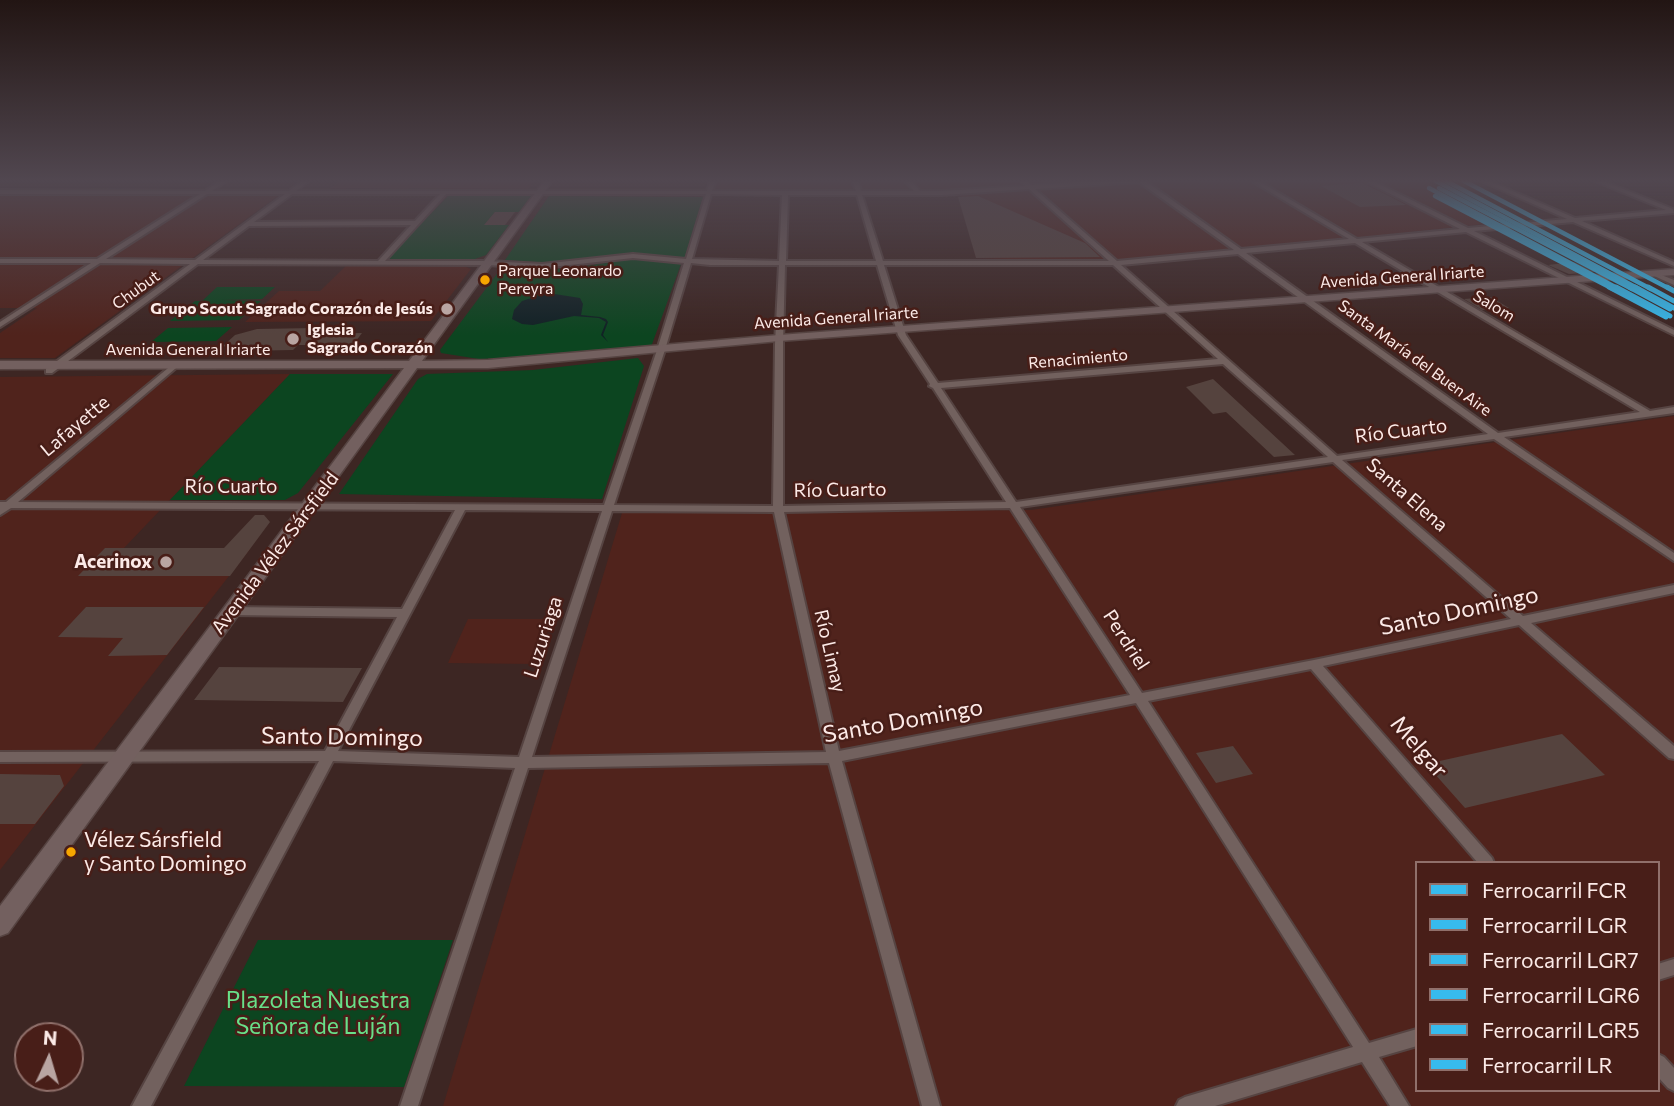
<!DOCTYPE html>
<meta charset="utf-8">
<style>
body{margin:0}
#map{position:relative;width:1674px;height:1106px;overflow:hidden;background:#3d2623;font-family:Commissioner,sans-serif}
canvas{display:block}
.legend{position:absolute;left:1415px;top:861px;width:245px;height:231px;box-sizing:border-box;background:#481e18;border:2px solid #90706b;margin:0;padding:9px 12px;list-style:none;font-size:21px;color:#fceae7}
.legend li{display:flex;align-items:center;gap:14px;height:35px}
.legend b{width:35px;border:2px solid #90706b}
.north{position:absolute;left:14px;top:1022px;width:70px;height:70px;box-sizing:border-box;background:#481e18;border:2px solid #90706b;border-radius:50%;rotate:4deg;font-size:19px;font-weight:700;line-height:28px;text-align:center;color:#fceae7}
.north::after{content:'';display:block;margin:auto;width:24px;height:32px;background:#b9a5a2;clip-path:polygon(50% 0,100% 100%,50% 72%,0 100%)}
</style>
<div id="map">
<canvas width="1674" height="1106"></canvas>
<ul class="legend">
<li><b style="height:9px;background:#37bbed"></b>Ferrocarril FCR</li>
<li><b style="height:9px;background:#37bbed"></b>Ferrocarril LGR</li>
<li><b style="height:9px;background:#37bbed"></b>Ferrocarril LGR7</li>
<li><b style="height:9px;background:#37bbed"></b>Ferrocarril LGR6</li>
<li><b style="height:9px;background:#37bbed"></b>Ferrocarril LGR5</li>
<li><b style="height:9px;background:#37bbed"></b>Ferrocarril LR</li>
</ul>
<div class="north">N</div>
</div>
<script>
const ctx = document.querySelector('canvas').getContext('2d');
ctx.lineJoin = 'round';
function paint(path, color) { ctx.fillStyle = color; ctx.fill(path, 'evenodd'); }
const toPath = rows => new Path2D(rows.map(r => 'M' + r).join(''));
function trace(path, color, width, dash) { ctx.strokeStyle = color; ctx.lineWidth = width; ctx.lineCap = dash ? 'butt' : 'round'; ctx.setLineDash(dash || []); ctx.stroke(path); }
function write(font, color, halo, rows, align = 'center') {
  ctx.font = font + ' Commissioner,sans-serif'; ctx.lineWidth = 5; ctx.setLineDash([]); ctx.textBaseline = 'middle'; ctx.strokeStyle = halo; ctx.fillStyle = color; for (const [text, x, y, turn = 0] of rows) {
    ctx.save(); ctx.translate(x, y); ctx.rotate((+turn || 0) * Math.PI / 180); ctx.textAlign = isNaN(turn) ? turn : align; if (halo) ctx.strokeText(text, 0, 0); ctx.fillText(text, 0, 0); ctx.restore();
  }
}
const built = toPath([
 [340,180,535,180,528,189,330,188],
 [713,180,1426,180,1503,222,1124,263,976,258,959,193,709,193],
 [0,195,278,196,55,358,0,358,0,333,37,308,0,308],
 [346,266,464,266,471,269,431,321,245,322,279,291,320,291],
 [290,374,124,548,250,549,0,870,0,377],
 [1674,416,1674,1106,443,1106,622,513,1031,510],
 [1417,863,1658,863,1658,1090,1417,1090],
 [468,619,552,619,536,664,448,663]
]);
const green = toPath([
 [449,195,532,195,519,212,495,212,485,224,509,225,486,255,472,260,387,259],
 [549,196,703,197,684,259,634,254,567,264,505,260],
 [632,259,681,264,651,347,537,357,479,359,441,353,440,350,502,267,566,269],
 [217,287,275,287,262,299,222,300,261,301,239,320,170,321,195,301,202,301],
 [232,327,216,341,151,342,168,328],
 [638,358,644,366,602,499,339,494,418,379,427,374,533,370],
 [290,374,393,374,298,493,285,500,170,500],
 [258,940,453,940,404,1087,184,1086]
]);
const water = toPath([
 [548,293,580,298,583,304,581,315,600,317,606,319,608,322,603,335,608,342,601,335,606,322,599,318,574,316,533,325,522,324,512,319,514,310,522,301]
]);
const building = toPath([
 [1362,183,1391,197,1406,205,1360,207,1321,186],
 [978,196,1085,243,1100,257,976,258,958,197],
 [495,212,515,212,505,225,484,225],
 [1574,262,1596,272,1569,274,1548,265],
 [1491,297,1509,308,1482,310,1464,299],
 [314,328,309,334,362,333,353,345,298,345,293,350,239,351,223,346,235,335,257,329],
 [1213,379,1295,455,1274,457,1226,412,1213,414,1186,387],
 [255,515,264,515,270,522,230,576,78,576,105,548,224,548],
 [86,607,204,607,167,655,108,656,123,638,58,637],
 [219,667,362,668,343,702,194,700],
 [1562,734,1605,775,1465,808,1426,764],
 [1233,746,1253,774,1216,783,1196,753],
 [0,774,60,775,64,786,35,824,0,824]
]);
const street = toPath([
 [221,180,228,180,212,191,289,191,303,180,310,180,296,191,707,191,710,180,716,180,712,191,856,191,852,180,858,180,861,191,914,191,904,180,910,180,920,191,942,191,1025,186,1019,180,1026,180,1031,185,1110,180,1144,180,1241,249,1349,239,1250,180,1257,180,1357,239,1460,229,1363,180,1371,180,1468,228,1567,219,1479,180,1487,180,1575,218,1666,210,1592,180,1601,180,1673,209,1674,213,1582,221,1674,262,1674,266,1573,222,1474,231,1674,330,1674,335,1466,232,1362,242,1650,411,1674,407,1674,413,1504,437,1674,553,1674,561,1494,439,1342,460,1523,616,1674,585,1674,593,1531,623,1674,746,1674,759,1669,758,1519,625,1323,666,1492,858,1494,863,1478,863,1311,669,1148,701,1369,1043,1417,1029,1417,1046,1379,1057,1409,1106,1390,1106,1362,1062,1215,1106,1176,1106,1179,1100,1185,1097,1353,1047,1136,703,842,761,940,1106,922,1106,829,763,528,768,418,1106,400,1106,515,768,333,761,151,1106,132,1106,319,761,0,762,0,752,325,751,397,617,231,615,227,614,225,611,227,608,231,607,402,609,455,510,11,508,0,515,0,502,6,502,173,364,176,364,176,368,18,502,604,505,656,353,684,263,633,258,542,268,487,265,198,264,52,373,46,373,46,369,190,264,100,263,0,327,0,322,91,263,0,263,0,259,97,259,200,194,0,194,0,190,205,191,221,180],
 [1139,182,1234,250,1117,261,1035,189,1139,182],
 [1029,189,1109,261,883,261,862,195,942,195,1029,189],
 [207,194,285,194,195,260,106,259,207,194],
 [292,194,440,194,415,221,254,222,292,194],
 [446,194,706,194,686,259,633,254,542,264,487,261,385,261,446,194],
 [711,194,782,195,779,261,692,259,711,194],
 [788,195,857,195,876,261,786,261,788,195],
 [411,225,378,261,203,260,249,226,411,225],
 [1355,243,1640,412,1498,433,1246,253,1355,243],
 [1238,254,1488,434,1337,456,1121,265,1238,254],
 [691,263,710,265,779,265,775,344,773,506,614,505,664,353,691,263],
 [785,265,877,265,898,335,930,384,929,386,933,388,1006,502,783,506,783,344,785,265],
 [884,265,1113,265,1218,359,938,383,906,335,884,265],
 [1223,364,1328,457,1016,502,941,388,1223,364],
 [1333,462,1511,619,1314,660,1142,693,1020,507,1333,462],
 [1010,508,1130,695,839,751,784,512,1010,508],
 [465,510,602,511,519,757,338,751,465,510],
 [612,511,774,512,826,752,532,757,612,511],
 [1654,272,1674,280,1674,285,1652,275,1651,274,1654,272],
 [1674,959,1674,975,1658,980,1658,964,1674,959],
 [1658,1054,1664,1057,1674,1068,1674,1091,1668,1088,1658,1077,1658,1054]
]);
const secondary = toPath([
 [545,180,553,180,422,361,488,360,779,335,1674,269,1674,275,779,341,488,368,417,368,8,933,0,936,0,906,404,368,0,369,0,361,409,361,545,180]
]);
const rail1Far1 = toPath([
 [1444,180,1651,289]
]);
const rail1 = toPath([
 [1648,287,1674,301]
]);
const rail2Far1 = toPath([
 [1439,188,1632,289]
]);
const rail2 = toPath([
 [1629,287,1670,309]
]);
const rail3Far1 = toPath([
 [1434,180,1639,289]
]);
const rail3 = toPath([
 [1635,287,1674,308]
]);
const rail4Far1 = toPath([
 [1429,188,1619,289]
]);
const rail4 = toPath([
 [1616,287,1670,316]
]);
const rail5Far1 = toPath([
 [1462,180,1670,289]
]);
const rail5 = toPath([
 [1667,287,1674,291]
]);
const rail6Far1 = toPath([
 [1435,196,1613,289]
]);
const rail6 = toPath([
 [1609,287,1666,317]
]);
const markers = [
 [485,280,6,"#f7a600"],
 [447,309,7,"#b9a5a2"],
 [293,339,7,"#b9a5a2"],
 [166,562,7,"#b9a5a2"],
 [71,852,6,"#f7a600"]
];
const farBusnames = [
 ["Parque Leonardo",498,271],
 ["Pereyra",498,289]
];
const farStreetnames = [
 ["Avenida General Iriarte",1402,277,-4],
 ["Chubut",136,290,-36],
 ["Salom",1494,306,31],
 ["Avenida General Iriarte",836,318,-4],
 ["Avenida General Iriarte",188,350],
 ["Santa María del Buen Aire",1415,358,36],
 ["Renacimiento",1078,359,-5]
];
const farPoinames = [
 ["Grupo Scout Sagrado Corazón de Jesús",433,309],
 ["Iglesia",307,330,"left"],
 ["Sagrado Corazón",307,348,"left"]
];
const streetNames = [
 ["Lafayette",75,426,-40],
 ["Río Cuarto",1401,431,-7],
 ["Río Cuarto",231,487],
 ["Río Cuarto",840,490,-1],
 ["Santa Elena",1407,495,41],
 ["Avenida Vélez Sársfield",275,553,-53],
 ["Luzuriaga",543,637,-72],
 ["Perdriel",1126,640,57],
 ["Río Limay",830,651,77]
];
const poiNames = [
 ["Acerinox",152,562]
];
const nearBusnames = [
 ["Vélez Sársfield",84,840],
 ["y Santo Domingo",84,864]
];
const nearStreetnames = [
 ["Santo Domingo",1459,611,-12],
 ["Santo Domingo",903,721,-10],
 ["Santo Domingo",342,737,1],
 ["Melgar",1419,747,49]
];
const nearParknames = [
 ["Plazoleta Nuestra",318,1000],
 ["Señora de Luján",318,1026]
];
paint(built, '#50231c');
paint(green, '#0c4520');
paint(water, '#112125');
paint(building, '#55433e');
trace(street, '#564442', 4);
trace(secondary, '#564442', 3);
paint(street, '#72615e');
paint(secondary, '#73605f');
trace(rail1Far1, '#37bbed', 4.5);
trace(rail1, '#37bbed', 5);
trace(rail2Far1, '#37bbed', 4.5);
trace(rail2, '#37bbed', 5);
trace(rail3Far1, '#37bbed', 4.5);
trace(rail3, '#37bbed', 5);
trace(rail4Far1, '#37bbed', 4.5);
trace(rail4, '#37bbed', 5);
trace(rail5Far1, '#37bbed', 4.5);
trace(rail5, '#37bbed', 5);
trace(rail6Far1, '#37bbed', 4.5);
trace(rail6, '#37bbed', 5);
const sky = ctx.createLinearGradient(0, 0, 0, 335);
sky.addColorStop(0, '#221513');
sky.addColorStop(0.54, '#514750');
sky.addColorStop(1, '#51475000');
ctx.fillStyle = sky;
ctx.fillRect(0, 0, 1674, 335);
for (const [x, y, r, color] of markers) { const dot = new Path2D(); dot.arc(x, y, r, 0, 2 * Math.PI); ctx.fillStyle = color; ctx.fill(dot); trace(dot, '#481e18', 2.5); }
write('16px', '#fceae7', '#481e18', farBusnames, 'left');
write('16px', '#fceae7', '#481e18', farStreetnames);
write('bold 16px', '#fceae7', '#481e18', farPoinames, 'right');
write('19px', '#fceae7', '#481e18', streetNames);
write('bold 19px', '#fceae7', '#481e18', poiNames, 'right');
write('21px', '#fceae7', '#481e18', nearBusnames, 'left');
write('23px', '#fceae7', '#481e18', nearStreetnames);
write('23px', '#68e089', '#481e18', nearParknames);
</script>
